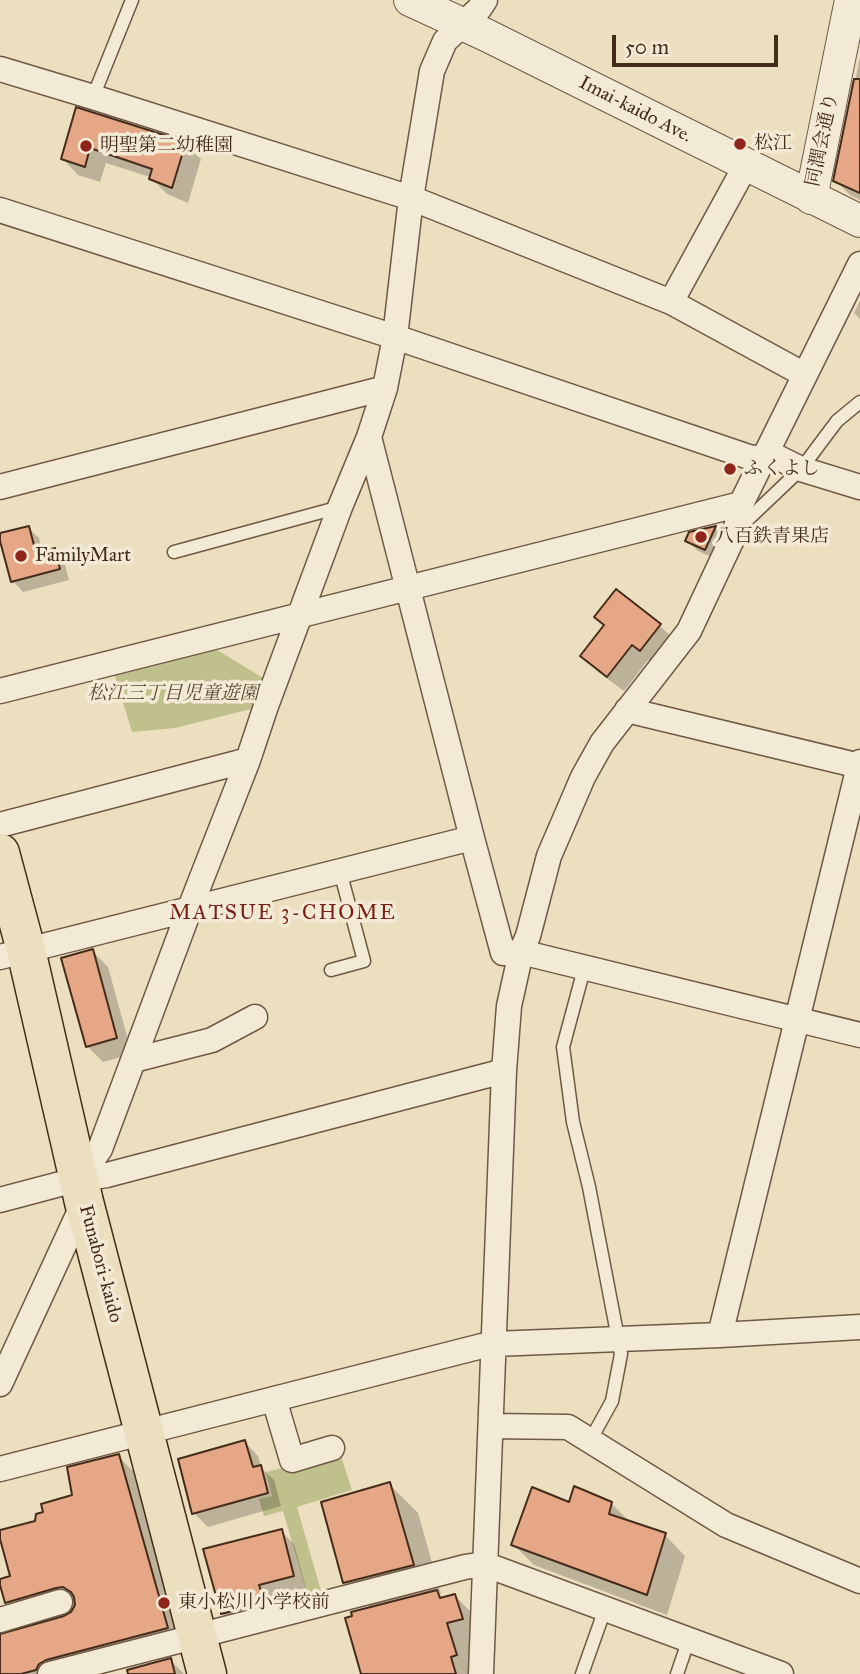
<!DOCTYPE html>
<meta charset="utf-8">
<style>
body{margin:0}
#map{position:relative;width:860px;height:1674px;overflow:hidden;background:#ecdfc0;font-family:"IM FELL Great Primer",serif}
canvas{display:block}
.scale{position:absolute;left:612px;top:35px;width:166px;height:32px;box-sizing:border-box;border:4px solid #452c1a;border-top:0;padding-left:9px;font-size:21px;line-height:24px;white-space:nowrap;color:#452c1a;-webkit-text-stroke:5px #f3ead6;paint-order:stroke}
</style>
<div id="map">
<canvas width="860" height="1674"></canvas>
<div class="scale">50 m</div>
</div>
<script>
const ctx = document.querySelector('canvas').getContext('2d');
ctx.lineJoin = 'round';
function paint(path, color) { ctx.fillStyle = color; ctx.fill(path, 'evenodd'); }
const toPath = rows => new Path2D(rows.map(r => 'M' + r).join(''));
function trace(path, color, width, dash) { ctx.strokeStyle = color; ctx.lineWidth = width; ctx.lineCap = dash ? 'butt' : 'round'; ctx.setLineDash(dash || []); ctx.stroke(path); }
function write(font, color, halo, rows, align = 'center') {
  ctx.font = font + ' "IM FELL Great Primer","Noto Serif JP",serif'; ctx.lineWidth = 7; ctx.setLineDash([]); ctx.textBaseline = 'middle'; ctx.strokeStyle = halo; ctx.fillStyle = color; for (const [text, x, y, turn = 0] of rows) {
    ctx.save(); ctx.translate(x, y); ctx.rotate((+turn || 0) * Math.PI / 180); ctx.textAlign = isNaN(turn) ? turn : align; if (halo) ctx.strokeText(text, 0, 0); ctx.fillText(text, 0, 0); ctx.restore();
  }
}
const green = toPath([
 [214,648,268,681,259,707,175,728,132,732,114,673],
 [340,1453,352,1490,297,1507,323,1598,309,1601,283,1511,264,1516,259,1499,272,1496,266,1472]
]);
const shadow = toPath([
 [860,57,860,200,850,195,835,180],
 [77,110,185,144,201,159,188,203,167,194,150,177,106,163,100,182,78,175,63,159],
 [860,301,860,319,854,313],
 [28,528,39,538,43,553,54,550,64,561,69,580,23,592,13,581],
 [715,528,725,538,716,559,698,551,687,541,690,534],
 [616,591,660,626,676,641,656,666,648,660,624,691,598,672,582,656,606,626],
 [92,951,108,967,132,1054,103,1062,87,1046],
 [245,1442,258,1456,262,1469,274,1480,281,1506,208,1527,194,1513],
 [118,1456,141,1479,190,1651,100,1674,0,1674,0,1636,33,1628,7,1602,12,1577,0,1531,36,1522,74,1497],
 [389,1484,418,1513,441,1594,439,1594,444,1599,455,1596,479,1620,478,1674,360,1674,362,1672,371,1608,345,1582],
 [611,1503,632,1524,665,1535,685,1556,667,1615,534,1565,513,1544,570,1504],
 [281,1531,294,1544,306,1588,271,1597,276,1616,235,1626,223,1614,205,1550],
 [170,1660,184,1674,130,1674]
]);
const building = toPath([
 [854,79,860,79,860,193,833,181,854,79],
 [76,107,186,142,172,188,149,179,152,169,90,148,85,167,61,159,76,107],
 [29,526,36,553,55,548,60,569,11,582,0,541,0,533,29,526],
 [716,526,705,550,685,541,689,532,716,526],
 [616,589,661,624,640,651,632,645,607,677,580,656,604,625,594,617,616,589],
 [93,949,117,1038,86,1047,61,958,93,949],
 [245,1440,253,1467,261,1465,268,1493,192,1514,178,1459,245,1440],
 [119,1454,168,1628,46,1660,39,1664,36,1670,21,1674,0,1674,0,1634,64,1616,71,1612,75,1605,74,1597,71,1592,63,1587,56,1588,5,1603,0,1585,0,1579,10,1576,0,1539,0,1530,35,1521,36,1514,43,1512,41,1504,72,1495,67,1467,119,1454],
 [390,1482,414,1565,343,1583,321,1502,390,1482],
 [574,1486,612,1502,609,1514,666,1533,647,1595,511,1545,532,1487,569,1502,574,1486],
 [282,1529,294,1576,259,1585,265,1603,221,1614,203,1549,282,1529],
 [437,1590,440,1598,455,1594,463,1619,447,1623,457,1655,451,1657,456,1674,361,1674,345,1618,352,1616,351,1612,437,1590],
 [171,1658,175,1674,128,1674,127,1670,171,1658]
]);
const service = toPath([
 [93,97,132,0],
 [740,527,801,469,837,421,860,402],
 [174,552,340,507],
 [584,969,563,1047,573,1122,589,1187,621,1354,612,1401,590,1441],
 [331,970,364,961,340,871],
 [582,1674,605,1609],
 [677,1674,689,1639]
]);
const minor = toPath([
 [0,69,93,97,411,198,671,302,805,375],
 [0,210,395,337,752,458,775,456,801,469,860,487],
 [671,302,746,165],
 [369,437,472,838,503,953,521,952,860,1035],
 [0,487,385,388],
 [0,691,741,504],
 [627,710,860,766],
 [0,825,248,760],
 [0,957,472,838],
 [134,1060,212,1040,255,1017],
 [79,1179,100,1149,190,908,248,760,266,706,340,507,369,437,385,388,395,337,411,198,432,71,445,41,479,9,485,0],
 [0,1200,79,1179,107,1175,504,1071],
 [720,1335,860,762],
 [0,1384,84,1202],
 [274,1399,292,1460,332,1448],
 [491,1426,568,1427,726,1525,860,1581],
 [0,1469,482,1346,494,1344,720,1335,860,1327],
 [0,1620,60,1602],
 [50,1674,465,1567,484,1564,781,1674],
 [481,1674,504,1071,509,1006,521,952,528,936,549,856,583,777,602,743,689,631,735,533,741,504,860,264]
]);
const tertiary = toPath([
 [410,0,486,35,860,221],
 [811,198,851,0]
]);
const primary = toPath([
 [0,853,26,950,84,1202,207,1674]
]);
const markers = [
 [740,144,7,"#8f2418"],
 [86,146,7,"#8f2418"],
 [730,469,7,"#8f2418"],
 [701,537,7,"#8f2418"],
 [21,556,7,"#8f2418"],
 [164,1603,7,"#8f2418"]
];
const streetNames = [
 ["Imai-kaido Ave.",635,110,27],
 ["同潤会通り",823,140,-78],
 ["Funabori-kaido",100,1264,75]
];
const poiNames = [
 ["松江",754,144],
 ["明聖第二幼稚園",100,146],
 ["ふくよし",744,469],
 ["八百鉄青果店",715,537],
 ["FamilyMart",35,556],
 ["東小松川小学校前",178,1603]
];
const parkNames = [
 ["松江三丁目児童遊園",173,694]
];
const neighbourhoodNames = [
 ["MATSUE 3-CHOME",283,914]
];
paint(green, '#c0c08d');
paint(shadow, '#0003');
paint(building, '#e5a785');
trace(building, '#452c1a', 2);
trace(service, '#6f5944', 15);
trace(minor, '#6f5944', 27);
trace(tertiary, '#6f5944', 34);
trace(primary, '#452c1a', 41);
trace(service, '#f3ead6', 12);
trace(minor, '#f3ead6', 24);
trace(tertiary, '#f3ead6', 32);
trace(primary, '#ecdfc0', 38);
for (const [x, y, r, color] of markers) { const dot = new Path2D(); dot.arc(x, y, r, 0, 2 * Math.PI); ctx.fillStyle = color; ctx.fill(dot); trace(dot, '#f3ead6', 2.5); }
write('19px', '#452c1a', '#f3ead6', streetNames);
write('19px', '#452c1a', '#f3ead6', poiNames, 'left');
write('italic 19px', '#5e4a31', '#f3ead6', parkNames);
ctx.letterSpacing = '2px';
write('21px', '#7a1f14', '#f3ead6', neighbourhoodNames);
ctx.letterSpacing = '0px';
</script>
